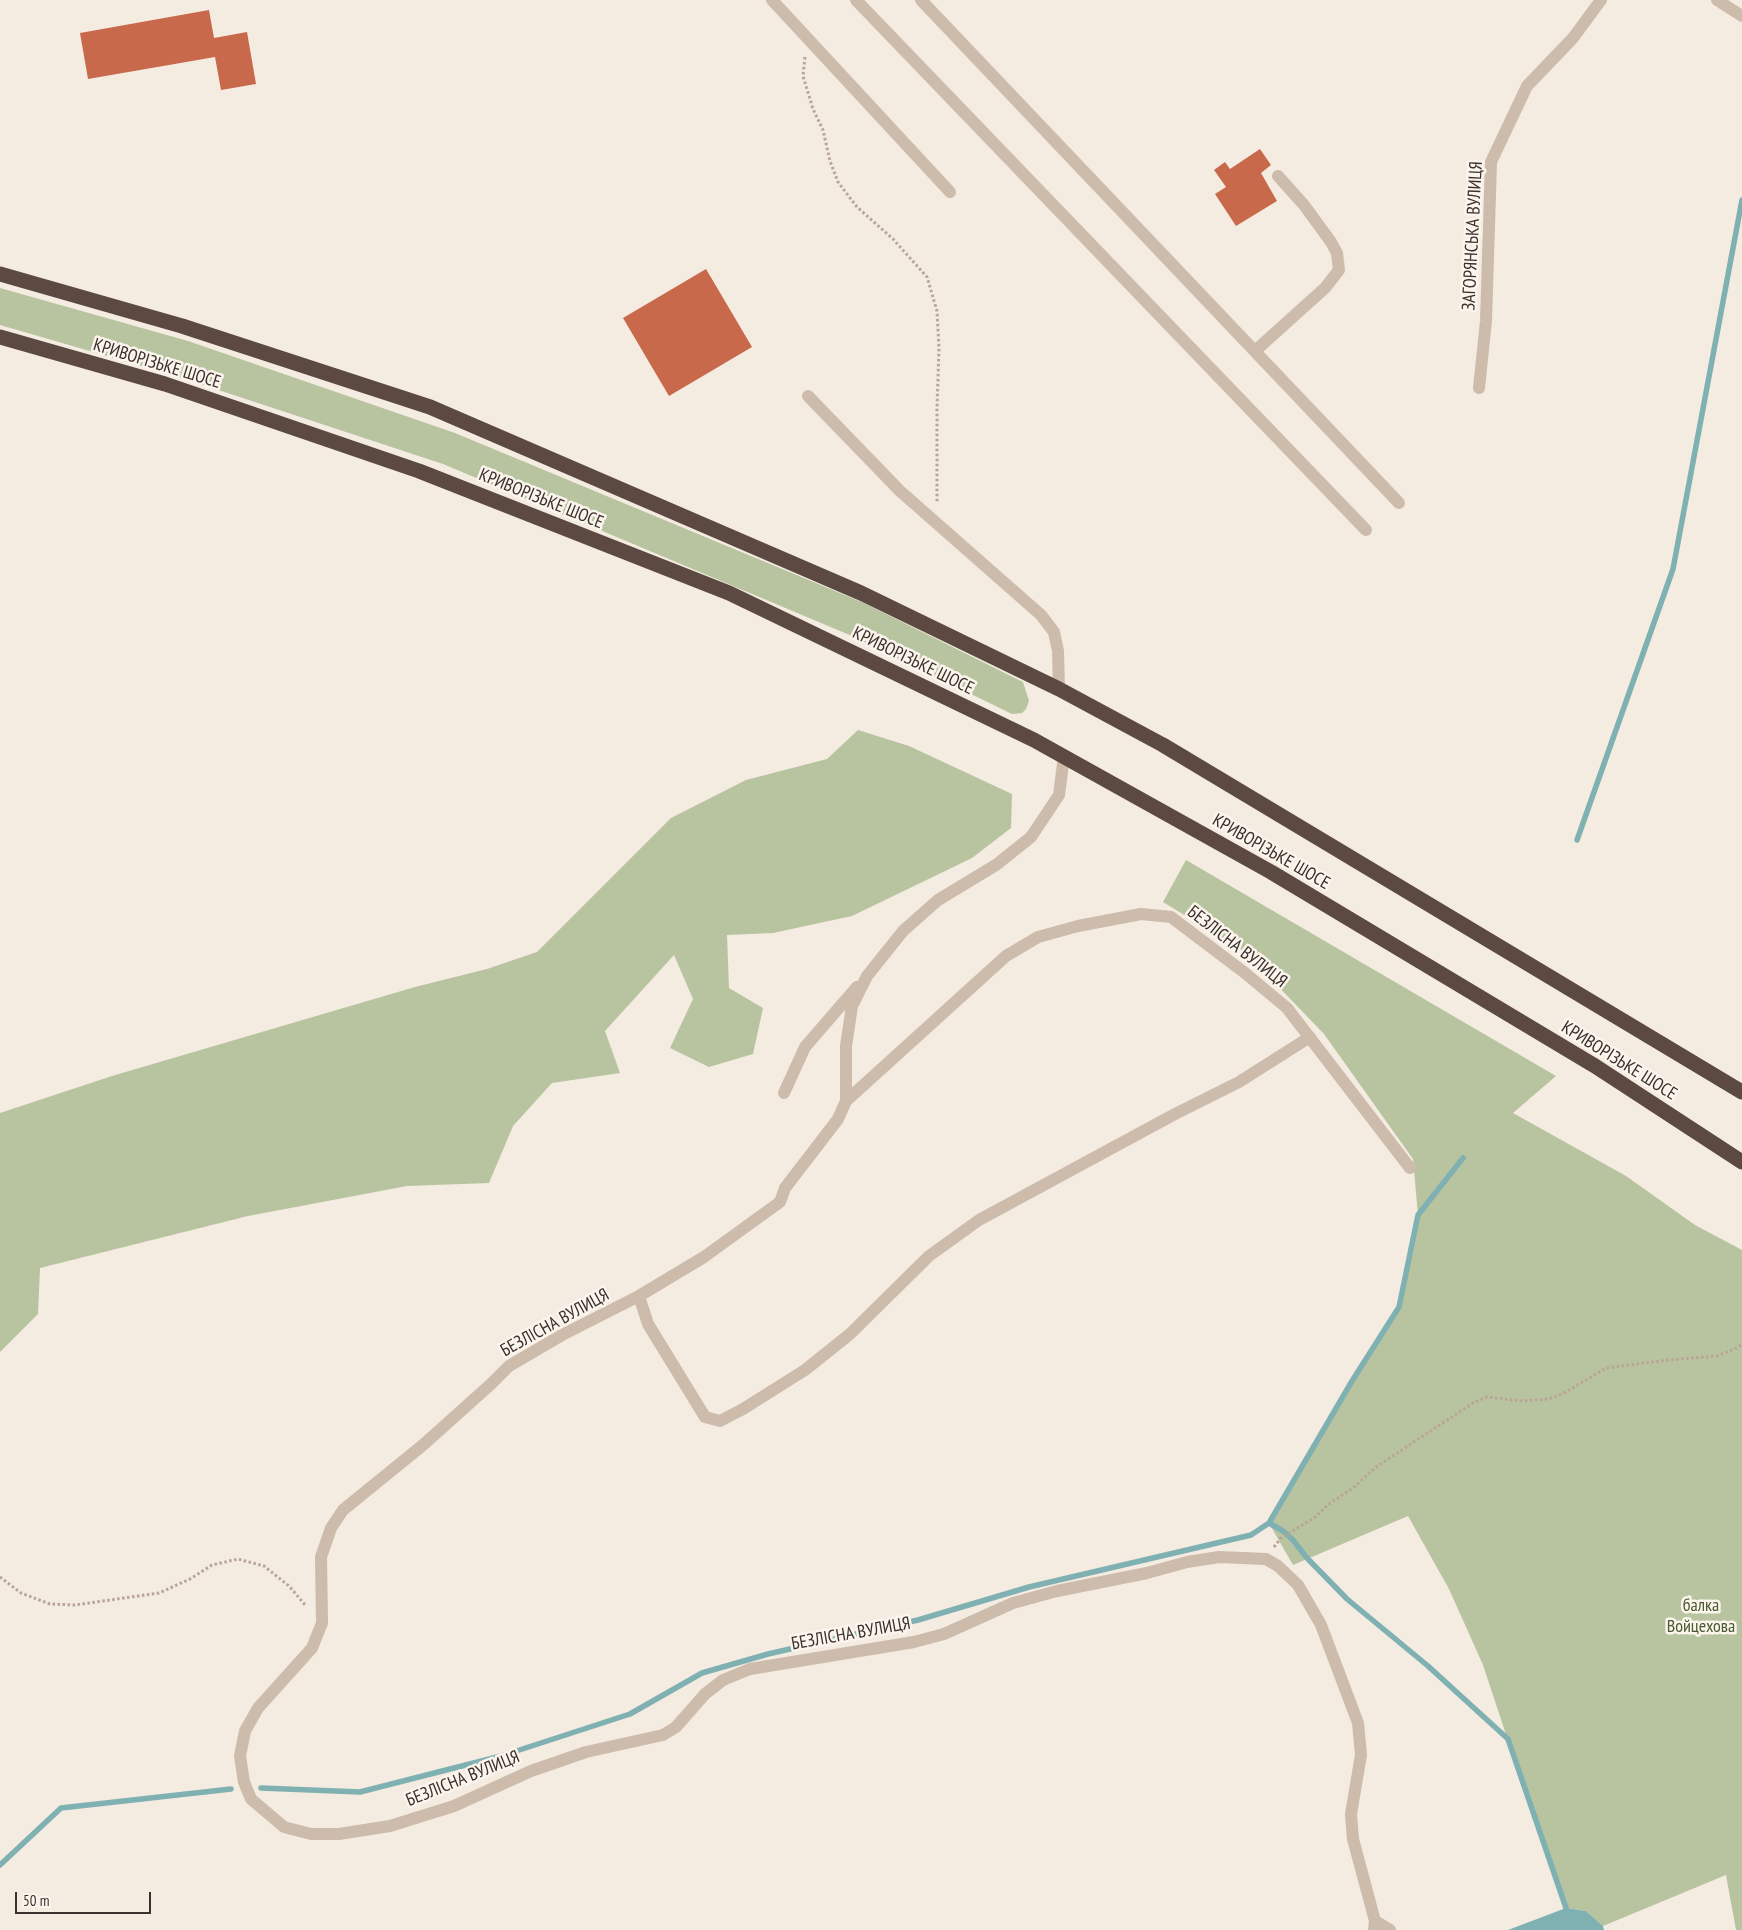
<!DOCTYPE html>
<meta charset="utf-8">
<style>
body{margin:0}
#map{position:relative;width:1742px;height:1930px;overflow:hidden;background:#f4ebe1;font-family:"PT Sans Narrow",sans-serif}
canvas{display:block}
.scale{position:absolute;left:15px;top:1892px;width:136px;height:22px;box-sizing:border-box;border:2px solid #3b302b;border-top:0;padding-left:6px;font-size:15px;line-height:18px;white-space:nowrap;color:#3b302b;-webkit-text-stroke:4px #fbf5ee;paint-order:stroke}
</style>
<div id="map">
<canvas width="1742" height="1930"></canvas>
<div class="scale">50 m</div>
</div>
<script>
const ctx = document.querySelector('canvas').getContext('2d');
ctx.lineJoin = 'round';
function paint(path, color) { ctx.fillStyle = color; ctx.fill(path, 'evenodd'); }
const toPath = rows => new Path2D(rows.map(r => 'M' + r).join(''));
function trace(path, color, width, dash) { ctx.strokeStyle = color; ctx.lineWidth = width; ctx.lineCap = dash ? 'butt' : 'round'; ctx.setLineDash(dash || []); ctx.stroke(path); }
function write(font, color, halo, rows, align = 'center') {
  ctx.font = font + ' "PT Sans Narrow",sans-serif'; ctx.lineWidth = 5; ctx.setLineDash([]); ctx.textBaseline = 'middle'; ctx.strokeStyle = halo; ctx.fillStyle = color; for (const [text, x, y, turn = 0] of rows) {
    ctx.save(); ctx.translate(x, y); ctx.rotate((+turn || 0) * Math.PI / 180); ctx.textAlign = isNaN(turn) ? turn : align; if (halo) ctx.strokeText(text, 0, 0); ctx.fillText(text, 0, 0); ctx.restore();
  }
}
const green = toPath([
 [0,288,188,341,455,433,864,603,1023,682,1029,701,1026,709,1022,713,1012,714,852,636,443,464,176,376,0,325],
 [858,730,909,746,1012,794,1011,828,972,858,852,916,773,933,727,935,729,988,763,1008,753,1054,709,1067,670,1048,693,999,674,955,605,1031,620,1073,552,1083,513,1126,489,1183,407,1186,248,1216,40,1268,38,1314,0,1352,0,1113,112,1076,415,987,487,969,537,952,671,818,746,780,827,759],
 [1186,860,1556,1076,1513,1113,1626,1176,1695,1225,1742,1250,1742,1930,1736,1930,1726,1875,1603,1926,1586,1911,1566,1908,1524,1789,1483,1665,1449,1589,1408,1516,1293,1565,1269,1523,1352,1381,1399,1307,1418,1215,1413,1159,1324,1034,1245,952,1163,902]
]);
const water = toPath([
 [1566,1908,1586,1911,1603,1926,1604,1930,1508,1930]
]);
const stream = toPath([
 [1577,840,1673,569,1742,200],
 [1463,1158,1418,1215,1399,1307,1352,1381,1269,1523,1283,1531,1293,1540,1307,1558,1347,1599,1428,1666,1508,1739,1566,1908],
 [261,1788,360,1792,501,1756,630,1714,702,1673,768,1654,918,1620,1029,1587,1251,1535,1269,1523],
 [0,1865,61,1808,231,1789]
]);
const building = toPath([
 [209,10,214,38,247,32,256,84,221,90,215,57,88,79,80,33],
 [1260,149,1271,165,1261,173,1277,201,1236,226,1215,194,1226,187,1214,170,1225,162,1230,169],
 [706,269,752,347,669,396,623,318]
]);
const path = toPath([
 [805,57,803,76,813,109,823,130,830,161,838,182,857,207,893,239,927,277,937,311,939,348,937,409,937,503],
 [1274,1547,1281,1538,1314,1518,1329,1504,1353,1488,1376,1467,1473,1403,1487,1397,1522,1401,1549,1399,1566,1392,1606,1368,1668,1360,1717,1356,1737,1348,1742,1344],
 [0,1577,21,1593,50,1604,75,1605,159,1593,190,1579,212,1565,238,1559,264,1566,289,1586,306,1606]
]);
const minor = toPath([
 [772,0,950,192],
 [856,0,1366,530],
 [921,0,1399,503],
 [1717,0,1742,16],
 [1255,351,1325,288,1339,270,1337,253,1331,242,1304,205,1278,176],
 [1479,388,1486,321,1491,162,1527,86,1573,38,1601,0],
 [808,396,900,491,1041,615,1054,632,1058,651,1059,689],
 [1064,756,1059,795,1031,837,996,865,938,900,903,931,867,976,852,1006,846,1046,846,1101,838,1119,785,1188,780,1202,704,1257,639,1296,562,1335,509,1366,491,1384,423,1445,343,1510,331,1528,321,1557,322,1623,312,1648,258,1708,245,1731,240,1756,244,1782,251,1799,284,1827,311,1834,339,1834,390,1826,454,1806,531,1771,586,1752,663,1735,676,1727,705,1694,723,1680,750,1669,914,1642,944,1634,1013,1603,1057,1591,1147,1573,1187,1562,1219,1557,1266,1559,1278,1566,1298,1585,1321,1625,1358,1723,1361,1755,1351,1814,1353,1839,1375,1921,1374,1930],
 [784,1093,805,1047,857,987],
 [846,1101,1006,956,1038,937,1078,926,1141,914,1171,917,1245,973,1287,1008,1410,1168],
 [639,1296,648,1324,705,1417,720,1421,743,1409,805,1370,850,1334,929,1256,979,1220,1175,1114,1239,1082,1310,1037],
 [1375,1921,1390,1930]
]);
const highway = toPath([
 [0,274,182,326,430,407,861,593,1059,689,1163,745,1742,1092],
 [0,337,165,384,419,471,729,593,1034,740,1271,872,1595,1066,1742,1162]
]);
const streetNames = [
 ["ЗАГОРЯНСЬКА ВУЛИЦЯ",1473,236,-87],
 ["КРИВОРІЗЬКЕ ШОСЕ",157,364,17],
 ["КРИВОРІЗЬКЕ ШОСЕ",541,499,22],
 ["КРИВОРІЗЬКЕ ШОСЕ",913,661,26],
 ["КРИВОРІЗЬКЕ ШОСЕ",1271,852,30],
 ["БЕЗЛІСНА ВУЛИЦЯ",1237,947,38],
 ["КРИВОРІЗЬКЕ ШОСЕ",1619,1061,32],
 ["БЕЗЛІСНА ВУЛИЦЯ",555,1323,-29],
 ["БЕЗЛІСНА ВУЛИЦЯ",851,1634,-10],
 ["БЕЗЛІСНА ВУЛИЦЯ",463,1779,-22]
];
const parkNames = [
 ["балка",1701,1606],
 ["Войцехова",1701,1627]
];
paint(green, '#b8c4a0');
paint(water, '#7fb0b2');
trace(stream, '#7fb0b2', 5.5);
paint(building, '#c8694b');
trace(path, '#b9a596', 3, [2.5, 2.5]);
trace(minor, '#cdbbac', 12);
trace(highway, '#5c4a42', 15);
write('18px', '#3b302b', '#fbf5ee', streetNames);
write('18px', '#4a5a2e', '#fbf5ee', parkNames);
</script>
